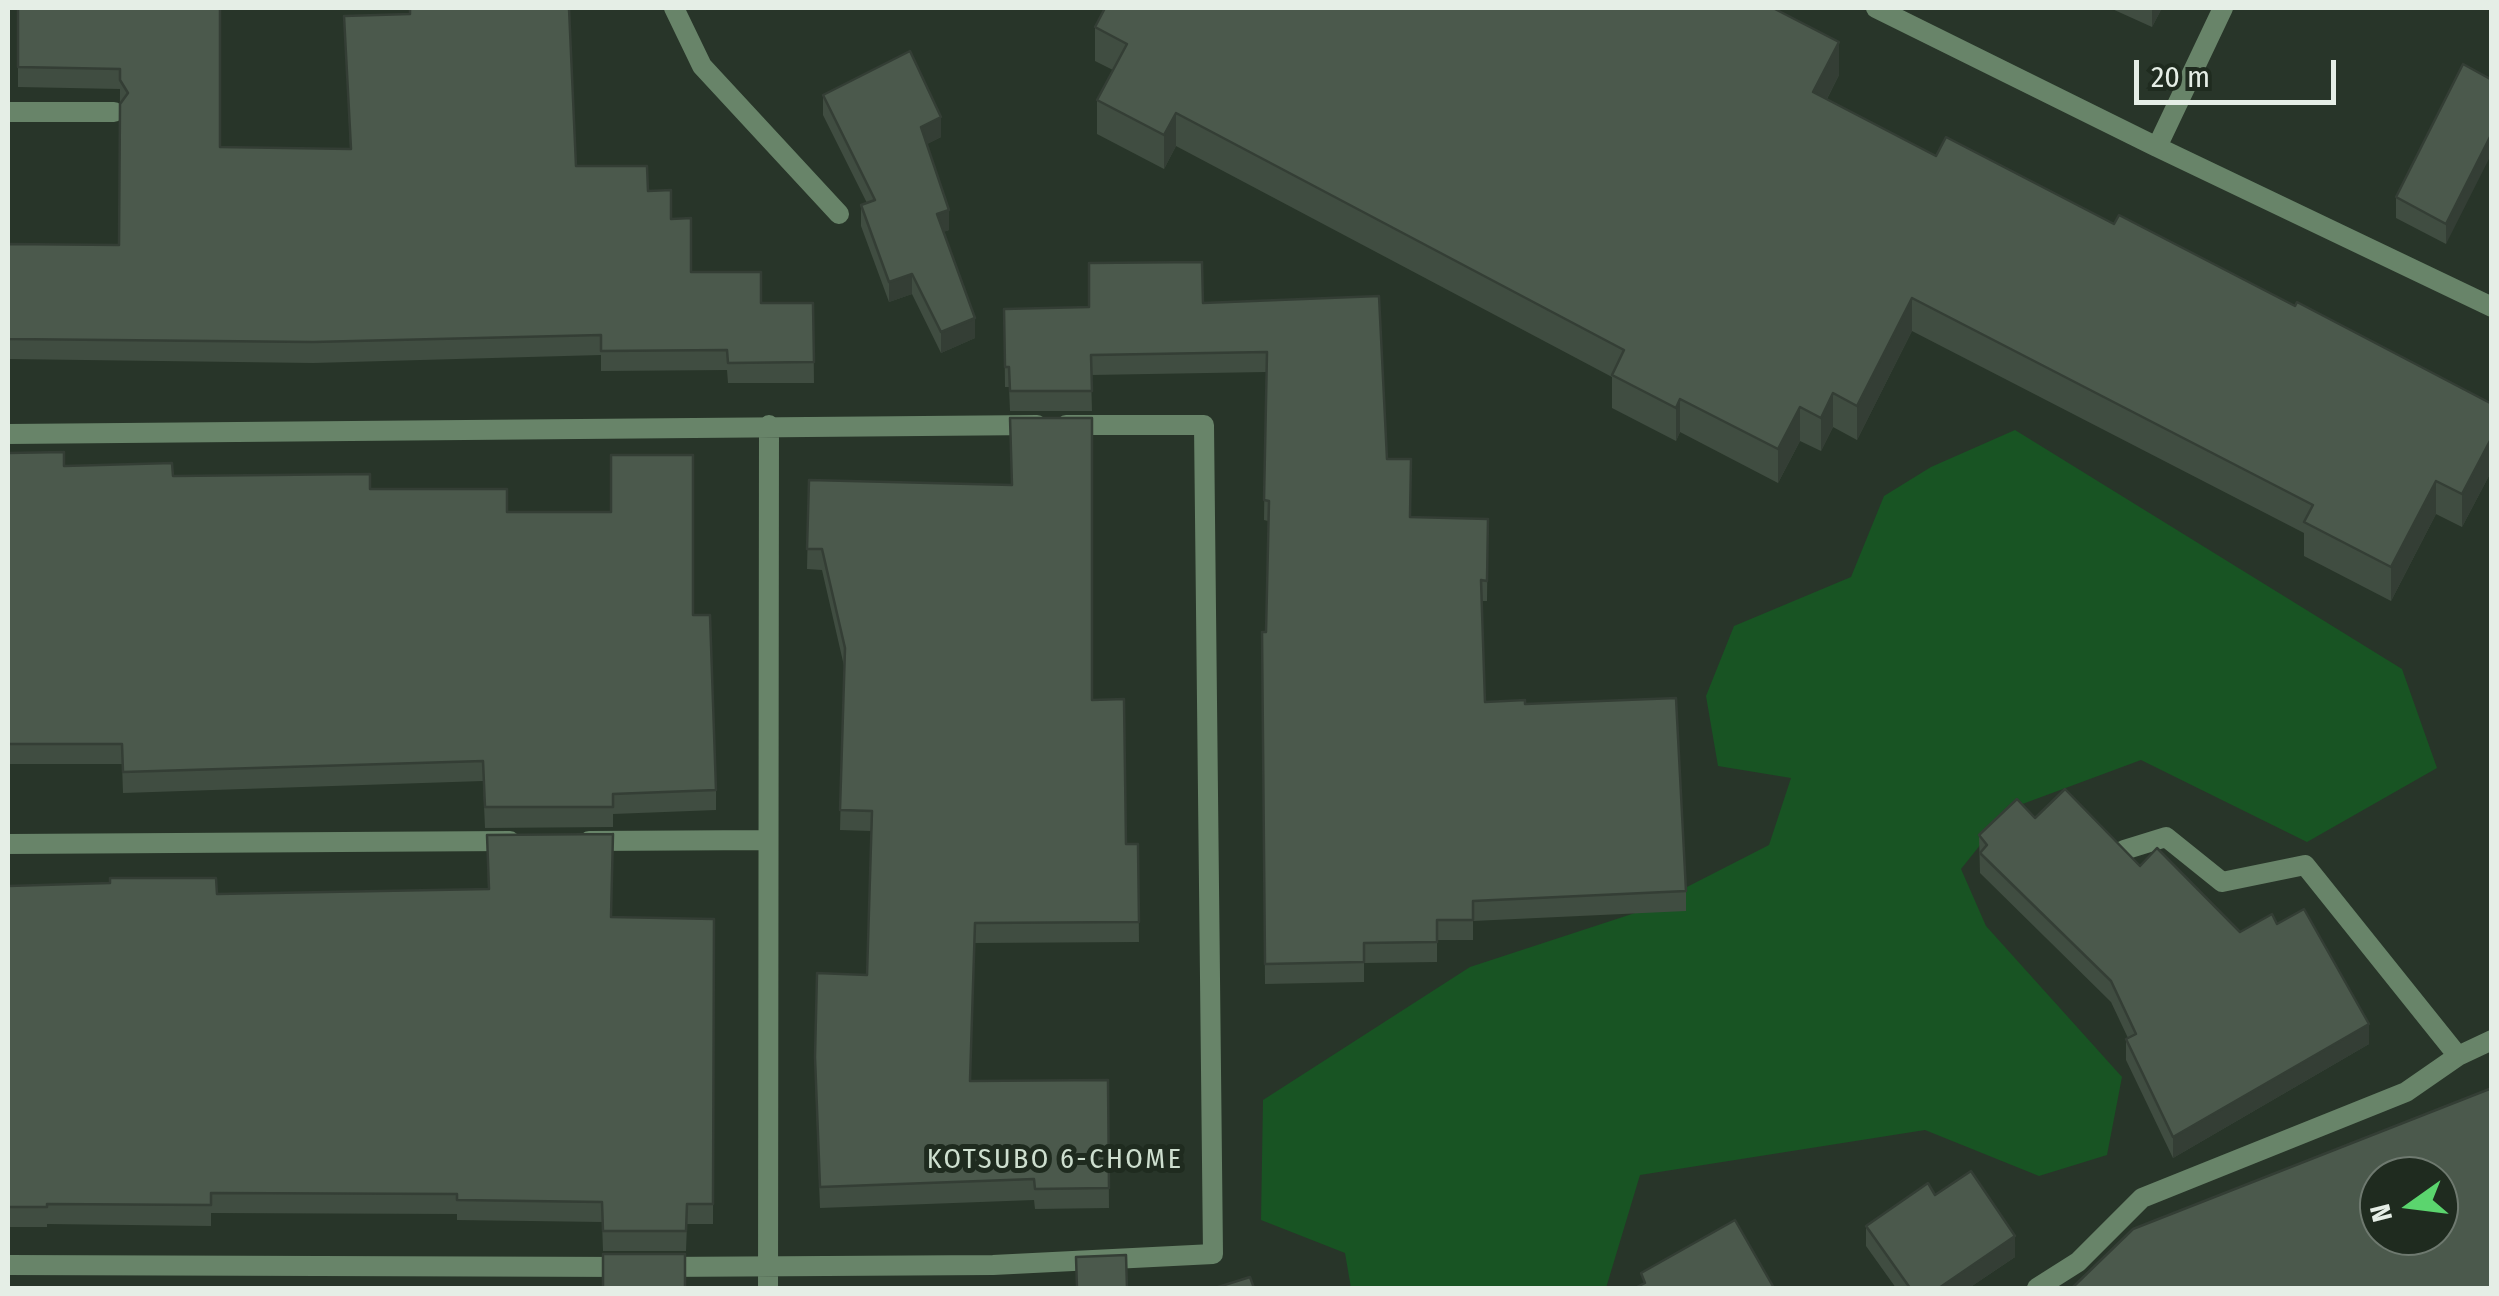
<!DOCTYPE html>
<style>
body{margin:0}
#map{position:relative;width:2499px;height:1296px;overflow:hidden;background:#283529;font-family:"Fira Sans Condensed",sans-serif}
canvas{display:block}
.frame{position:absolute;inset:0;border:10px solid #e5eee6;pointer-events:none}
.north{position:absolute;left:2359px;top:1156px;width:100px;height:100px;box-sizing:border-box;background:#1f2b1f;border:2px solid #6e796f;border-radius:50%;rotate:256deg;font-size:28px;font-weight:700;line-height:40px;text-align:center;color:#e5eee6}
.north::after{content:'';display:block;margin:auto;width:35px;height:45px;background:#5bd56e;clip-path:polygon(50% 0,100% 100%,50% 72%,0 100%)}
.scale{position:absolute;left:2134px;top:60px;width:202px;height:45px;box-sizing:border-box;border:5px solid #e5eee6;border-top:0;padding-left:12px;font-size:30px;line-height:35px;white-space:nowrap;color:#e5eee6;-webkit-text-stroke:8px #1f2b1f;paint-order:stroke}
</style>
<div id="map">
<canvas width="2499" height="1296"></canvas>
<div class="frame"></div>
<div class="north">N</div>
<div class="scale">20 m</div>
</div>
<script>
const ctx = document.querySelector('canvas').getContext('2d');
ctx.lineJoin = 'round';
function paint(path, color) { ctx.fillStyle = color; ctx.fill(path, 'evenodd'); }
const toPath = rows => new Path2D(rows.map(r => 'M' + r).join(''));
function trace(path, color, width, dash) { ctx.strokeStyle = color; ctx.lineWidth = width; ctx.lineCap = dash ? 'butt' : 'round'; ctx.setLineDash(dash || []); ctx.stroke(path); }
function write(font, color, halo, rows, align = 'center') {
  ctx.font = font + ' "Fira Sans Condensed",sans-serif'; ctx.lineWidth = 10; ctx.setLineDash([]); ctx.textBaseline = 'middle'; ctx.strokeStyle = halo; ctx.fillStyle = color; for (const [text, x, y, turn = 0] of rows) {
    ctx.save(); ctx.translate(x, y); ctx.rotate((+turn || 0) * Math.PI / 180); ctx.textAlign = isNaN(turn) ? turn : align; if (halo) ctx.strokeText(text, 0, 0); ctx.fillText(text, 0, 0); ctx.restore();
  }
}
const green = toPath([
 [2015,430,2402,669,2437,768,2307,842,2141,760,2009,809,1961,869,1986,926,2122,1077,2107,1155,2039,1176,1925,1130,1640,1175,1606,1288,1351,1288,1345,1253,1261,1220,1263,1100,1470,967,1638,912,1769,845,1791,778,1718,766,1706,696,1734,626,1851,577,1884,496,1931,467]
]);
const service = toPath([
 [674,8,702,66,839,214],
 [8,112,114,112],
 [2124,850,2166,837,2222,882,2305,865,2458,1056],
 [2037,1288,2078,1262,2142,1198,2406,1092,2458,1056,2492,1040]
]);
const minor = toPath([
 [1876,8,2157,147],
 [2223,8,2157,147,2492,307],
 [8,434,1037,425],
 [589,841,768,840],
 [8,844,510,841],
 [8,1265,630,1267],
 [659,1267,993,1265,1213,1254,1204,425,1066,425],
 [768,1288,769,425]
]);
const wall = toPath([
 [18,8,220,8,220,147,350,149,344,16,576,166,648,191,671,219,691,272,761,303,813,303,814,383,728,383,727,370,601,371,601,355,313,363,8,359,8,244,119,245,120,89,18,87],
 [2110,8,2162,8,2152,27],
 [1095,27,1839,75,1827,99,1936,156,2114,224,2295,306,2492,404,2492,470,2462,527,2436,514,2391,601,2304,556,2304,533,1912,331,1857,440,1833,427,1821,451,1800,441,1778,483,1680,432,1676,441,1612,408,1612,377,1176,146,1164,169,1097,134,1097,100,1113,70,1095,61],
 [2492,80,2446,244,2396,218,2396,197],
 [823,95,941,137,927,144,949,230,943,232,975,338,941,353,912,294,889,302,861,226,861,205,867,203,823,115],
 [1379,296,1387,459,1410,517,1488,519,1487,601,1481,601,1485,702,1525,704,1686,891,1686,911,1473,921,1473,940,1437,940,1437,962,1364,963,1364,982,1265,984,1262,632,1266,632,1268,521,1264,520,1266,372,1091,375,1092,411,1010,411,1009,387,1005,387,1004,309,1089,307],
 [8,453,64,466,173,476,370,489,507,512,611,512,693,615,716,790,716,810,613,814,613,827,485,828,483,781,123,793,122,764,8,764],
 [809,480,1092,700,1126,844,1138,844,1139,942,975,943,970,1081,1108,1080,1109,1208,1035,1209,1034,1200,820,1208,815,1077,817,973,867,975,871,831,840,830,844,666,822,570,807,569],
 [2035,818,2140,866,2240,932,2277,924,2369,1044,2173,1158,2126,1060,2126,1039,2128,1038,2111,1002,1980,873,1979,835],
 [487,835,612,917,714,919,713,1224,687,1224,686,1251,603,1251,602,1222,457,1220,457,1214,211,1213,211,1226,47,1224,47,1227,8,1227,8,886,217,894,488,889],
 [1935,1195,2015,1257,1969,1288,1896,1288,1866,1246,1866,1226]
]);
const shadedWall = toPath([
 [2152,8,2162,8,2152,27],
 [1839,42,1839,75,1813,126,1813,92],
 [1176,113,1176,146,1164,169,1164,135],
 [941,117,941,137,921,147,921,127],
 [2492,133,2492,153,2446,244,2446,224],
 [949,210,949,230,937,234,937,214],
 [912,274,912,294,889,302,889,282],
 [1912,298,1912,331,1857,440,1857,406],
 [975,318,975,338,941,353,941,332],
 [1833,393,1833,427,1821,451,1821,418],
 [1680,399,1680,432,1676,441,1676,408],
 [1800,407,1800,441,1778,483,1778,449],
 [2492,437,2492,470,2462,527,2462,494],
 [2436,481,2436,514,2391,601,2391,567],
 [2369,1024,2369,1044,2173,1158,2173,1137],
 [2015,1236,2015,1257,1969,1288,1939,1288]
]);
const building = toPath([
 [18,8,220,8,220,147,351,149,344,16,410,14,410,8,569,8,576,166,647,166,648,191,671,190,671,219,691,218,691,272,761,272,761,303,813,303,814,362,728,363,727,350,601,351,601,335,313,342,8,339,8,244,119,245,120,104,128,93,120,80,120,69,18,67,18,8],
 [1105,8,1773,8,1839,42,1813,92,1936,156,1946,137,2114,224,2119,215,2295,306,2297,302,2492,404,2492,437,2462,494,2436,481,2391,567,2304,522,2313,505,1912,298,1857,406,1833,393,1821,418,1800,407,1778,449,1680,399,1676,408,1612,375,1624,350,1176,113,1164,135,1097,100,1127,44,1095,27,1105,8],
 [910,51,941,117,921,127,949,210,937,214,975,318,941,332,912,274,889,282,861,205,875,200,823,95,910,51],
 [2463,64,2492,80,2492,133,2446,224,2396,197,2463,64],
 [1202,262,1203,303,1379,296,1387,459,1411,459,1410,517,1488,519,1487,581,1481,580,1485,702,1525,700,1525,704,1676,698,1686,891,1473,901,1473,920,1437,920,1437,942,1364,943,1364,962,1265,964,1262,632,1266,632,1269,501,1264,500,1267,352,1091,355,1092,391,1010,391,1009,367,1005,367,1004,309,1089,307,1089,263,1202,262],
 [1010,418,1092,418,1092,700,1124,699,1126,844,1138,844,1139,922,975,923,970,1081,1108,1080,1109,1188,1035,1189,1034,1179,820,1187,815,1057,817,973,867,975,872,811,840,810,845,648,822,549,807,549,809,480,1012,485,1010,418],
 [64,452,64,466,172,463,173,476,370,474,370,489,507,489,507,512,611,512,611,455,693,455,693,615,710,615,716,790,613,794,613,807,485,807,483,761,123,772,122,744,8,744,8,453,64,452],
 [2065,789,2140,866,2157,848,2240,932,2272,914,2277,924,2304,909,2369,1024,2173,1137,2126,1039,2136,1034,2111,981,1980,853,1987,845,1979,835,2017,799,2035,818,2065,789],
 [613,834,611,917,714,919,713,1204,687,1204,686,1231,603,1231,602,1202,457,1200,457,1194,211,1193,211,1205,47,1204,47,1207,8,1207,8,886,110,883,110,878,216,878,217,894,489,889,487,835,613,834],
 [2492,1088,2492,1288,2072,1288,2133,1229,2492,1088],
 [2379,1176,2439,1176,2439,1236,2379,1236,2379,1176],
 [1971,1171,2015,1236,1939,1288,1910,1288,1866,1226,1928,1183,1935,1195,1971,1171],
 [1735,1220,1774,1288,1635,1288,1645,1283,1641,1273,1735,1220],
 [603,1254,685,1254,685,1288,603,1288,603,1254],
 [1126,1255,1127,1288,1077,1288,1076,1257,1126,1255],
 [1250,1277,1254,1288,1215,1288,1250,1277]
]);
const neighbourhoodNames = [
 ["KOTSUBO 6-CHOME",1055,1160]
];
paint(green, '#185423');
trace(service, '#688469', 20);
trace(minor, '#688469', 20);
paint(wall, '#404d41');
paint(shadedWall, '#343e35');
paint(building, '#4b594c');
trace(building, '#343e35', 2.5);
ctx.letterSpacing = '2.5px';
write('28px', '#cedfcf', '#1f2b1f', neighbourhoodNames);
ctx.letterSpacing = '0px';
</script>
